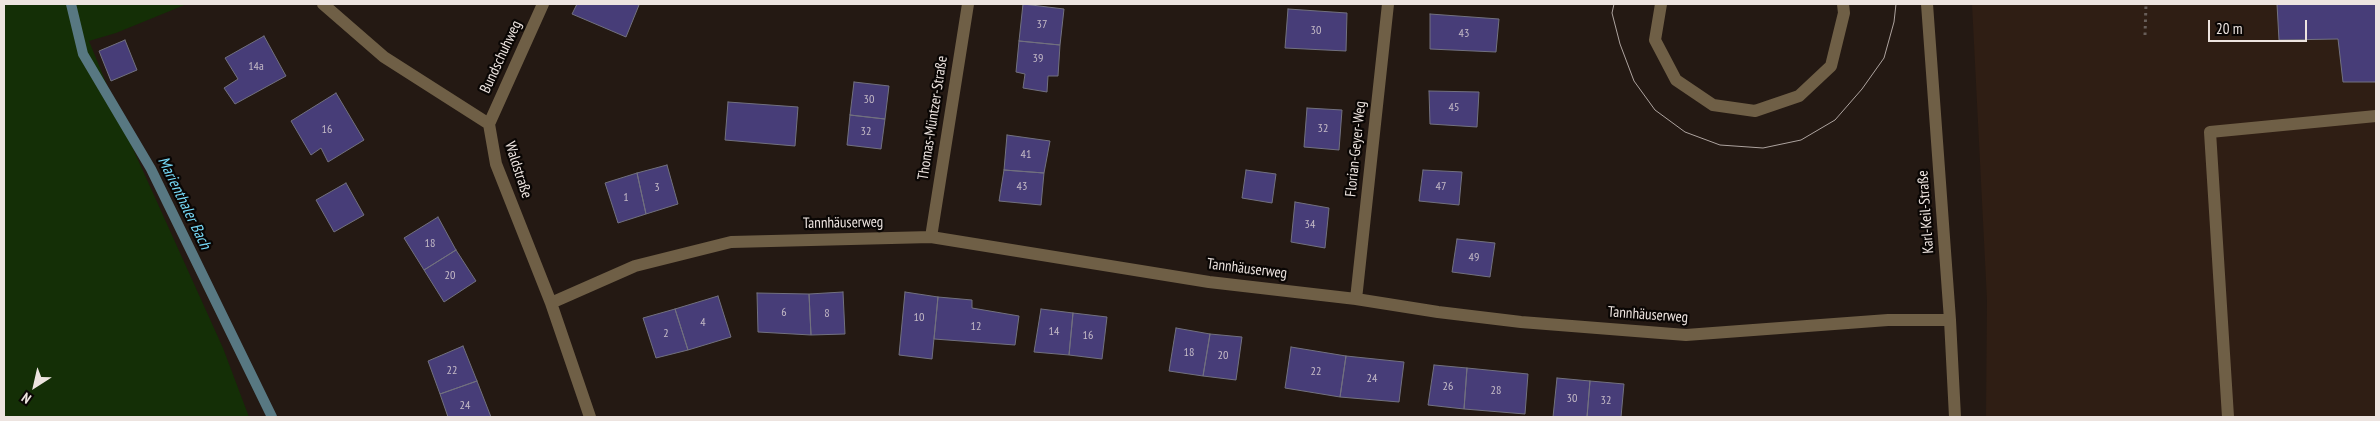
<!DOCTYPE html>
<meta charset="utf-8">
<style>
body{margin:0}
#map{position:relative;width:2380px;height:421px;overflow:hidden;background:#241913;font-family:"PT Sans Narrow",sans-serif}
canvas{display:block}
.frame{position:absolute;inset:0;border:5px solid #ede4e0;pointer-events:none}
.north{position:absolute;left:10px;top:361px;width:50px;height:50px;-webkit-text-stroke:4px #0a0604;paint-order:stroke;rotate:215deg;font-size:14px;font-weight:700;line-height:20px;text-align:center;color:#ede4e0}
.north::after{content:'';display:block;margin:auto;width:18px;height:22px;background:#ede4e0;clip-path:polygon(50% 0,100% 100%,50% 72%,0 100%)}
.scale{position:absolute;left:2208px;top:20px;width:99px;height:22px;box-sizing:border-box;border:2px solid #ede4e0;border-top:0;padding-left:6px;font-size:15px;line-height:18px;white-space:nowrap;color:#ede4e0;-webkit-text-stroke:4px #0a0604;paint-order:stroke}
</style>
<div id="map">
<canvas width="2380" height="421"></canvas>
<div class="frame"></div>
<div class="north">N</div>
<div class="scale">20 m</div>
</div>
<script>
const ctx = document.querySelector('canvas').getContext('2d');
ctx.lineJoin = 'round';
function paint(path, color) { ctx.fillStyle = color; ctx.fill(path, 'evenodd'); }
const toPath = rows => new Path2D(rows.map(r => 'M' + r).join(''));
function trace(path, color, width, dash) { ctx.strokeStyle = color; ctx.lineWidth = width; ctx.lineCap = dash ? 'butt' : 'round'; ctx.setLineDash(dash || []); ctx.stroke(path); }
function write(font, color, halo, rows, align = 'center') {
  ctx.font = font + ' "PT Sans Narrow",sans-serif'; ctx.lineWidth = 4.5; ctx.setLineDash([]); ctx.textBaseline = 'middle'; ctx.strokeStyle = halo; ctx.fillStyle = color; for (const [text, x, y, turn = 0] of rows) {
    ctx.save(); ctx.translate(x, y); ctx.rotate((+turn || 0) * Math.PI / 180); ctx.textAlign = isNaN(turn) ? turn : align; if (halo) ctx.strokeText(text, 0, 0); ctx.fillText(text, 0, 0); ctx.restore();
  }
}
const built = toPath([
 [1972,4,2376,4,2376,417,1986,417,1987,300]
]);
const green = toPath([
 [4,4,187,4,116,33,89,41,134,151,223,348,249,417,4,417]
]);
const stream = toPath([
 [71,4,83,54,151,169,272,417]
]);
const building = toPath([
 [577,4,635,4,639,5,626,37,572,14,577,4],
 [1023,4,1064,9,1060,45,1019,41,1023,4],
 [2277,4,2376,4,2376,82,2343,82,2338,39,2279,40,2277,4],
 [1288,9,1347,13,1346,51,1285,48,1288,9],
 [1430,14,1499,19,1496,52,1430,49,1430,14],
 [264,36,286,76,235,104,224,88,238,79,225,58,264,36],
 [125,40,137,70,111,81,99,51,125,40],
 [1019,41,1060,45,1058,76,1048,76,1047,92,1023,88,1025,74,1016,72,1019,41],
 [854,82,889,86,885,119,850,115,854,82],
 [1429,91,1479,92,1477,127,1430,124,1429,91],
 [336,93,364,140,328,162,321,148,311,155,291,121,336,93],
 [728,102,798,107,795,146,725,140,728,102],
 [1307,108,1342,110,1339,150,1304,147,1307,108],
 [850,115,885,119,881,149,847,145,850,115],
 [1007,135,1050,141,1044,173,1004,170,1007,135],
 [667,165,678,204,646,214,637,173,667,165],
 [1004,170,1044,173,1041,205,999,201,1004,170],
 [1246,170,1276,174,1272,203,1242,198,1246,170],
 [1423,170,1462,172,1459,205,1419,201,1423,170],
 [637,173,646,214,618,223,605,183,637,173],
 [346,183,364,215,334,232,316,200,346,183],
 [1295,202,1329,208,1325,248,1291,242,1295,202],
 [438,217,456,250,424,270,404,238,438,217],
 [1457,239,1495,243,1490,277,1452,272,1457,239],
 [456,250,476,281,444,302,424,270,456,250],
 [843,292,845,334,811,335,809,294,843,292],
 [905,292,938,297,932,359,899,355,905,292],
 [757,293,809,294,811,335,758,332,757,293],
 [718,296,731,337,688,350,675,309,718,296],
 [938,297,972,300,972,308,1019,316,1015,345,934,339,938,297],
 [675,309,688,350,656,358,643,318,675,309],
 [1041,309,1073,313,1069,355,1034,352,1041,309],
 [1073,313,1107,317,1102,359,1069,355,1073,313],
 [1176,328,1210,334,1203,376,1169,371,1176,328],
 [1210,334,1242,337,1236,380,1203,376,1210,334],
 [463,346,477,381,440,394,428,361,463,346],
 [1291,347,1346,356,1340,397,1285,388,1291,347],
 [1346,356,1404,362,1399,402,1340,397,1346,356],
 [1434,365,1467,368,1464,409,1428,405,1434,365],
 [1467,368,1528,374,1525,414,1464,409,1467,368],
 [1557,378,1590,381,1587,417,1553,417,1557,378],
 [477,381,491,417,448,417,440,394,477,381],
 [1590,381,1624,384,1621,417,1587,417,1590,381]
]);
const path = toPath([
 [2145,35,2146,4]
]);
const service = toPath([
 [1661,4,1655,40,1676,80,1713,105,1755,111,1799,96,1831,66,1844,13,1843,4],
 [2228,417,2210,132,2376,116]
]);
const minor = toPath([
 [323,4,384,57,489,124,496,164,551,303,590,417],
 [1927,4,1950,320,1955,417],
 [489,124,543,4],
 [931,237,968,4],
 [1356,299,1388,4],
 [551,303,635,266,731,242,931,237,1209,282,1356,299,1438,312,1521,322,1686,335,1888,320,1950,320]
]);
const tram = toPath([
 [1614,4,1612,13,1620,44,1634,81,1655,110,1685,132,1720,145,1763,148,1801,140,1835,120,1862,89,1884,58,1894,22,1896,4]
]);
const numberNames = [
 ["37",1042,25],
 ["30",1316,31],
 ["43",1464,34],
 ["39",1038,59],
 ["14a",256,67],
 ["30",869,100],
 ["45",1454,108],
 ["32",1323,129],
 ["16",327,130],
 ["32",866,132],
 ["41",1026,155],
 ["43",1022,187],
 ["47",1441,187],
 ["3",657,188],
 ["1",626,198],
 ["34",1310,225],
 ["18",430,244],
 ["49",1474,258],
 ["20",450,276],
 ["6",784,313],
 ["8",827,314],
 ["10",919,318],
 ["4",703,323],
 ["12",976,327],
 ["14",1054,332],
 ["2",666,334],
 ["16",1088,336],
 ["18",1189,353],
 ["20",1223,356],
 ["22",452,371],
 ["22",1316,372],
 ["24",1372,379],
 ["26",1448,387],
 ["28",1496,391],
 ["30",1572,399],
 ["32",1606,401],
 ["24",465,406]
];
const streetNames = [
 ["Bundschuhweg",501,57,-65],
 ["Thomas-Müntzer-Straße",933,118,-81],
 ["Florian-Geyer-Weg",1356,149,-84],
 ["Waldstraße",518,170,72],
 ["Karl-Keil-Straße",1926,212,-94],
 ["Tannhäuserweg",843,223,-1],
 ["Tannhäuserweg",1247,269,7],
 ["Tannhäuserweg",1648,315,4]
];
const waterNames = [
 ["Marienthaler Bach",184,203,64]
];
paint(built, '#2f1e14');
paint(green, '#142f06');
trace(stream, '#587882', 10);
paint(building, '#473d78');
trace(building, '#72717f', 1);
trace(path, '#685e59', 3, [2.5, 4]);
trace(service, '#6f5f46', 12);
trace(minor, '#6f5f46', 12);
trace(tram, '#ada39f', 1);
write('12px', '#c4bac6', null, numberNames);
write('15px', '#ede4e0', '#0a0604', streetNames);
write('italic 16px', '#76d8f6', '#0a0604', waterNames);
</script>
